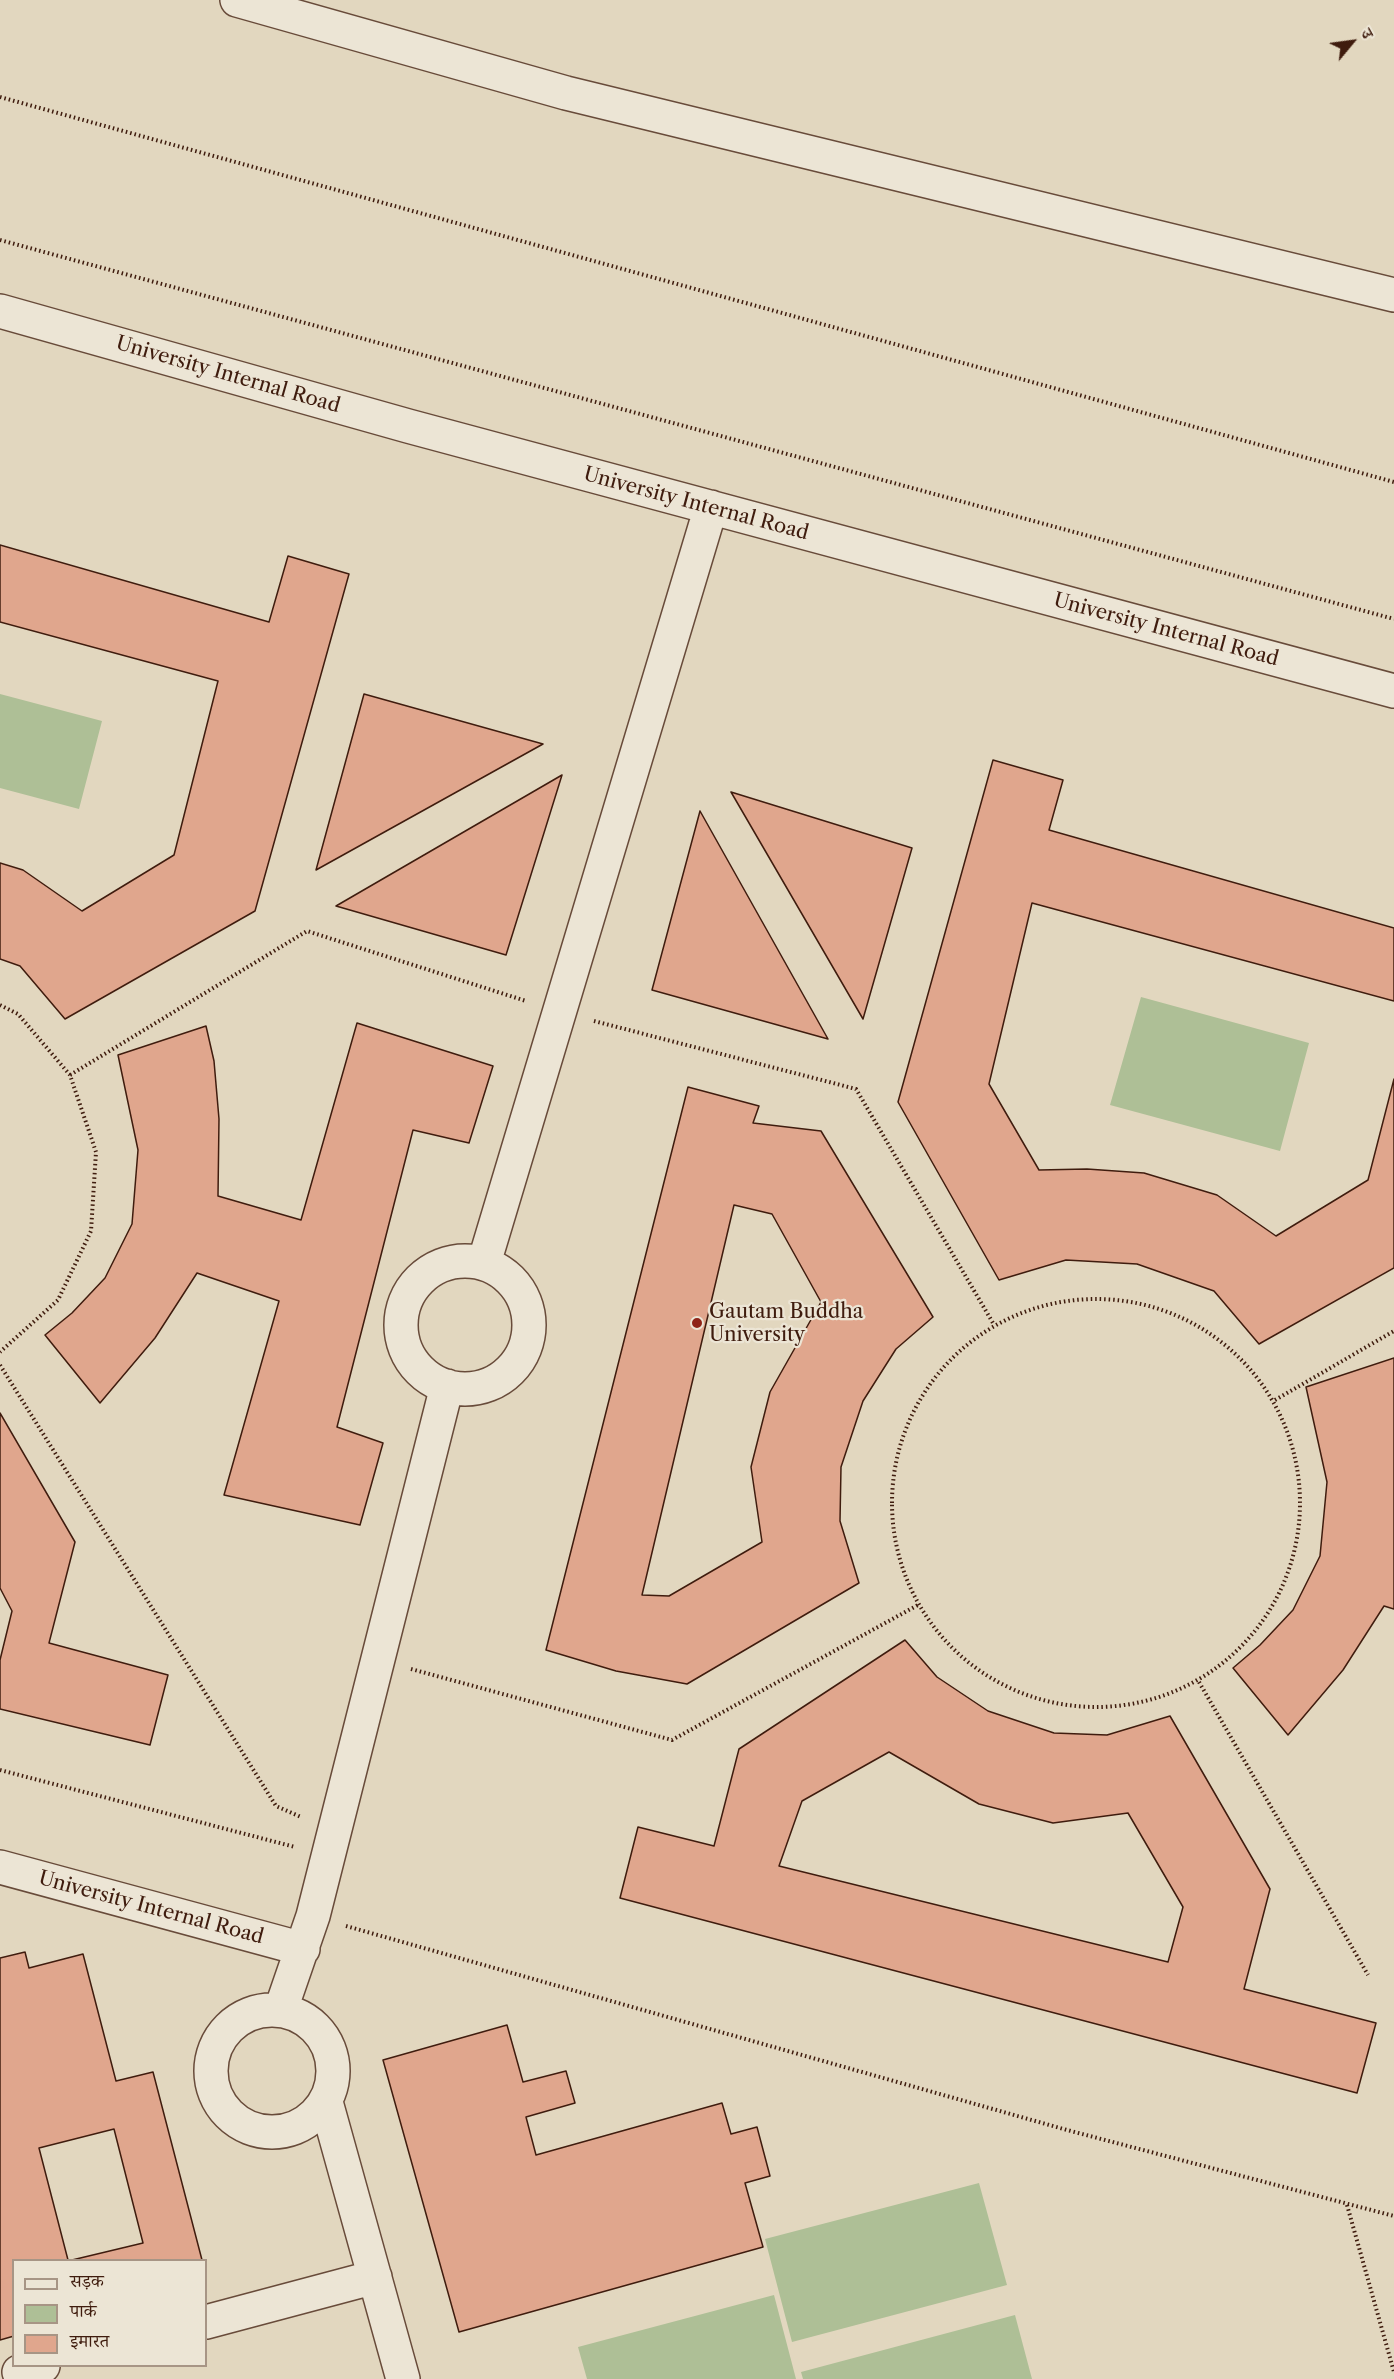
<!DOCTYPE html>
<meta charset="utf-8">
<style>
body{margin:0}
#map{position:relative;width:1394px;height:2379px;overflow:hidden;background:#e2d7bf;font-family:"Libre Caslon Text","Noto Serif Devanagari",serif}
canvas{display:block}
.legend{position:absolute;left:12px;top:2259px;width:195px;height:108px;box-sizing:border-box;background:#ece5d5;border:2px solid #a79585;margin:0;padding:8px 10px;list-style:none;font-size:18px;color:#3f1c0e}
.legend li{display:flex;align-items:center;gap:12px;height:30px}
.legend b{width:30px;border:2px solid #a79585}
.north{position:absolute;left:1322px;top:12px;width:60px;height:60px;-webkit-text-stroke:4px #ece5d5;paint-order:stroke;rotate:61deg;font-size:16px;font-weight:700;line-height:24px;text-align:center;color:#3f1c0e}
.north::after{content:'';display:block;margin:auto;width:21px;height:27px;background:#3f1c0e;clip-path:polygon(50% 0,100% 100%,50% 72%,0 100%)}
</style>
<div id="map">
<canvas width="1394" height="2379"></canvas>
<ul class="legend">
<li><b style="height:8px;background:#ece5d5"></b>सड़क</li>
<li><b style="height:16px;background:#aebf96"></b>पार्क</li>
<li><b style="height:16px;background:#e0a68d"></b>इमारत</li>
</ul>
<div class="north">उ</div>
</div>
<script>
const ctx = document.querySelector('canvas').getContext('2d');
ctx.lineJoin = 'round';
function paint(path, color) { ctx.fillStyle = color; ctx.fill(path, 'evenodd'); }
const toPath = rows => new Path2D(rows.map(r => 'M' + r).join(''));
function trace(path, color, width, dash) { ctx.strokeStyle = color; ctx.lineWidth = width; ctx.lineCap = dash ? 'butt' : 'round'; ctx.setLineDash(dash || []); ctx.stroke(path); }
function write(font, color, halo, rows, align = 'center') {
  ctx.font = font + ' "Libre Caslon Text",serif'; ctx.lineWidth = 4.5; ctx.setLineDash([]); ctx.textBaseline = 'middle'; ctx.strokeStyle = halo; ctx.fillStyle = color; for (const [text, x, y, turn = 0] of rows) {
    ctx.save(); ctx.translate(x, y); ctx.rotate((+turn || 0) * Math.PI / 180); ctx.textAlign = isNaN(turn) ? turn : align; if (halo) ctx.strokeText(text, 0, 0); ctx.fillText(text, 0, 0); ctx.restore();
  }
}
const green = toPath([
 [0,694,102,721,79,809,0,788],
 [1141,997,1309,1043,1280,1151,1110,1105],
 [979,2183,1007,2285,792,2342,765,2239],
 [774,2295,796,2379,587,2379,578,2347],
 [1015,2315,1032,2379,803,2379,801,2372]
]);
const building = toPath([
 [0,545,269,622,288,556,349,574,255,911,65,1019,20,966,0,959,0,863,23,870,82,911,174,855,218,681,0,622,0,545],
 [364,694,543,744,316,870,364,694],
 [993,760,1063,780,1049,830,1394,928,1394,1001,1032,903,989,1084,1039,1170,1087,1169,1144,1173,1217,1195,1276,1236,1368,1180,1394,1079,1394,1268,1259,1344,1214,1291,1137,1264,1066,1260,999,1280,898,1102,993,760],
 [562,775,506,955,336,906,562,775],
 [731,792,912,848,863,1019,731,792],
 [700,811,828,1039,652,990,700,811],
 [357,1023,493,1066,469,1143,413,1130,337,1427,383,1443,360,1525,224,1495,279,1301,197,1273,155,1338,100,1403,45,1335,72,1313,105,1278,132,1224,138,1150,118,1055,206,1026,214,1061,219,1119,218,1196,301,1220,357,1023],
 [688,1087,759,1106,753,1123,821,1131,933,1317,896,1349,863,1401,841,1467,840,1521,859,1583,687,1684,616,1671,546,1650,688,1087],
 [734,1205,772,1214,821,1302,770,1392,751,1467,762,1542,669,1596,642,1595,734,1205],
 [1394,1358,1394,1609,1384,1606,1343,1670,1288,1735,1233,1668,1260,1645,1293,1610,1320,1556,1327,1482,1306,1387,1394,1358],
 [0,1413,75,1542,49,1643,168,1675,150,1745,0,1709,0,1660,12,1611,0,1588,0,1413],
 [905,1640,937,1677,988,1711,1054,1733,1107,1735,1170,1716,1270,1889,1244,1989,1376,2023,1357,2093,620,1898,638,1827,714,1846,739,1749,905,1640],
 [889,1752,979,1804,1053,1823,1128,1813,1183,1907,1168,1962,779,1866,802,1801,889,1752],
 [25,1952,29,1968,83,1954,116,2081,153,2072,202,2260,72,2260,143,2243,114,2129,39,2148,68,2260,14,2260,14,2336,0,2340,0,1958,25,1952],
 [507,2025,523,2082,566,2071,575,2103,526,2117,536,2155,722,2103,731,2134,757,2127,770,2176,745,2183,763,2247,459,2332,383,2060,507,2025]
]);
const path = toPath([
 [0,97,1394,482],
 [0,240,1394,619],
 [0,1005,18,1014,70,1075,96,1152,91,1231,58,1300,0,1352],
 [594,1021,856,1089,993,1323],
 [70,1075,307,931,526,1001],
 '892 1503a204 204 0 1 1 408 0a204 204 0 1 1-408 0Z',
 [0,1365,276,1806,301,1817],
 [1275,1400,1394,1331],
 [411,1669,672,1740,918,1605],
 [1199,1682,1368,1975],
 [0,1770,295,1847],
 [346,1926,1067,2130,1394,2216],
 [1347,2205,1394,2372]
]);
const minor = toPath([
 [237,0,566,93,1394,295],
 [0,311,408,426,1394,691],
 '401 1325a64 64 0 1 1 128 0a64 64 0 1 1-128 0Z',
 [484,1263,711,507],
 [0,1867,303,1949],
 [281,2009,313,1916,447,1386],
 '211 2071a61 61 0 1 1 122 0a61 61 0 1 1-122 0Z',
 [326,2102,403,2379],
 [206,2322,375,2277],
 [19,2372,43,2366]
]);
const markers = [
 [697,1323,6,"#8f2418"]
];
const streetNames = [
 ["University Internal Road",228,375,16],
 ["University Internal Road",696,504,15],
 ["University Internal Road",1166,630,15],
 ["University Internal Road",151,1908,15]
];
const poiNames = [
 ["Gautam Buddha",709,1312],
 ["University",709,1335]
];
paint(green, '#aebf96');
paint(building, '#e0a68d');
trace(building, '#3f1c0e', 1.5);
trace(minor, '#684b3a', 36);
trace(path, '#3f1c0e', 4, [1.5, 3]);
trace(minor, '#ece5d5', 33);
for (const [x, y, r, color] of markers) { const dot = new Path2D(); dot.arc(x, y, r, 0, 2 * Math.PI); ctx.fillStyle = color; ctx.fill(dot); trace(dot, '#ece5d5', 2); }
write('20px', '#3f1c0e', '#ece5d5', streetNames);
write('20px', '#3f1c0e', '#ece5d5', poiNames, 'left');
</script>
